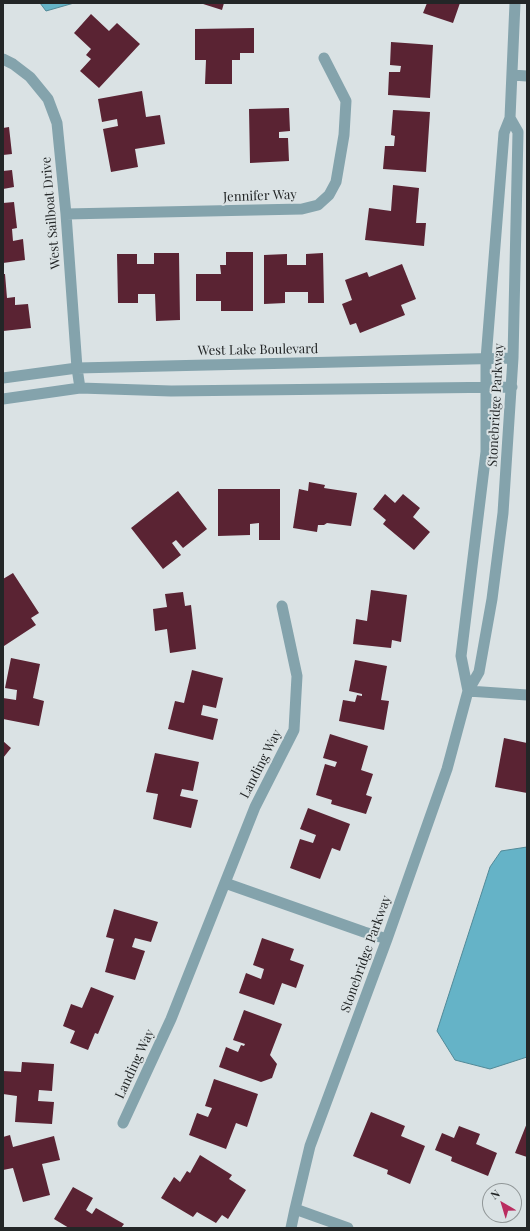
<!DOCTYPE html>
<style>
body{margin:0}
#map{position:relative;width:530px;height:1231px;overflow:hidden;background:#dae2e4;font-family:"Playfair Display",serif}
canvas{display:block}
.frame{position:absolute;inset:0;border:4px solid #232627;pointer-events:none}
.north{position:absolute;left:482px;top:1183px;width:40px;height:40px;box-sizing:border-box;background:#dae2e4;border:1px solid #919798;border-radius:50%;rotate:322deg;font-size:11px;font-weight:700;line-height:16px;text-align:center;color:#232627}
.north::after{content:'';display:block;margin:auto;width:14px;height:18px;background:#ba2d60;clip-path:polygon(50% 0,100% 100%,50% 72%,0 100%)}
</style>
<div id="map">
<canvas width="530" height="1231"></canvas>
<div class="frame"></div>
<div class="north">N</div>
</div>
<script>
const ctx = document.querySelector('canvas').getContext('2d');
ctx.lineJoin = 'round';
function paint(path, color) { ctx.fillStyle = color; ctx.fill(path, 'evenodd'); }
const toPath = rows => new Path2D(rows.map(r => 'M' + r).join(''));
function trace(path, color, width, dash) { ctx.strokeStyle = color; ctx.lineWidth = width; ctx.lineCap = dash ? 'butt' : 'round'; ctx.setLineDash(dash || []); ctx.stroke(path); }
function write(font, color, halo, rows, align = 'center') {
  ctx.font = font + ' "Playfair Display",serif'; ctx.lineWidth = 4; ctx.setLineDash([]); ctx.textBaseline = 'middle'; ctx.strokeStyle = halo; ctx.fillStyle = color; for (const [text, x, y, turn = 0] of rows) {
    ctx.save(); ctx.translate(x, y); ctx.rotate((+turn || 0) * Math.PI / 180); ctx.textAlign = isNaN(turn) ? turn : align; if (halo) ctx.strokeText(text, 0, 0); ctx.fillText(text, 0, 0); ctx.restore();
  }
}
const water = toPath([
 [40,3,74,3,46,11,40,3],
 [527,847,527,1057,490,1069,455,1060,437,1031,490,867,501,851,527,847]
]);
const building = toPath([
 [200,3,224,3,222,10],
 [427,3,460,3,453,23,423,13],
 [91,14,109,31,117,23,140,44,99,88,80,71,91,59,86,55,91,49,74,33],
 [254,28,254,53,240,53,240,60,232,60,232,84,205,84,206,60,195,60,195,29],
 [391,42,433,45,430,98,388,95,389,72,400,72,401,66,390,65],
 [142,91,146,117,160,115,165,144,135,149,138,167,111,172,103,129,118,126,117,119,102,122,98,99],
 [289,108,290,131,279,132,279,138,288,138,289,161,250,163,249,109],
 [393,110,430,112,426,172,383,169,385,146,394,146,395,136,391,135],
 [9,127,12,154,3,155,3,128],
 [12,170,14,187,3,189,3,171],
 [393,185,419,188,416,223,426,223,424,246,365,240,369,208,391,211],
 [14,202,17,228,12,229,13,241,23,239,25,260,3,263,3,203],
 [226,252,253,252,253,311,221,311,221,301,196,301,196,274,221,274,220,265,226,265],
 [154,253,179,253,180,320,156,321,155,294,138,294,138,303,118,303,117,254,137,254,137,264,154,264],
 [323,253,324,303,308,303,308,292,285,292,285,303,264,304,264,255,287,254,287,265,306,265,306,254],
 [402,264,416,299,401,305,405,315,360,333,356,323,350,325,342,304,352,300,345,280,367,272,369,277],
 [3,274,5,274,7,298,15,297,15,305,28,304,31,328,3,331],
 [309,482,325,485,324,488,357,493,351,526,327,523,324,525,318,525,317,532,293,528,299,489,308,491],
 [218,489,280,489,280,540,259,540,259,523,250,524,250,535,218,536],
 [178,491,207,529,183,548,176,540,172,543,181,555,163,569,131,528],
 [385,494,395,503,403,494,420,508,413,517,430,532,414,550,383,524,386,520,373,509],
 [13,573,39,613,31,618,36,625,4,646,3,579],
 [371,590,407,595,401,642,392,640,391,648,353,644,356,619,367,621],
 [183,592,185,606,191,605,196,649,170,653,167,629,155,631,153,609,167,607,165,594],
 [11,658,40,664,33,698,44,701,39,726,3,719,3,698,16,700,17,690,5,688],
 [355,660,387,666,381,700,389,701,384,730,339,721,343,700,355,702,357,695,362,696,362,694,349,691],
 [192,670,223,678,216,708,203,705,201,715,218,719,213,740,168,729,175,701,184,703],
 [330,734,368,746,361,770,373,774,366,795,372,797,366,814,331,804,332,800,316,795,325,764,335,767,337,762,323,758],
 [504,738,527,743,527,793,495,787],
 [3,741,11,748,3,758],
 [155,753,199,762,193,791,182,789,180,796,198,800,191,828,153,819,158,794,146,792],
 [308,808,350,824,340,851,332,848,320,879,290,868,300,839,313,843,316,835,300,829],
 [114,909,158,922,151,942,135,938,132,947,145,951,135,980,105,972,114,939,106,937],
 [262,938,294,949,290,960,304,965,296,988,282,983,274,1005,239,993,246,973,261,979,264,969,253,965],
 [91,987,114,996,98,1034,95,1033,88,1050,70,1043,75,1031,63,1026,71,1004,82,1008],
 [244,1010,282,1024,270,1055,277,1064,272,1078,261,1082,219,1067,226,1047,238,1052,241,1045,244,1046,245,1044,233,1040],
 [22,1062,54,1064,52,1091,39,1090,38,1101,54,1102,52,1124,15,1122,17,1096,3,1094,3,1071,21,1072],
 [214,1079,258,1094,247,1127,236,1123,226,1149,189,1135,197,1113,208,1117,212,1108,205,1106],
 [371,1112,405,1126,401,1136,425,1146,410,1184,387,1174,388,1170,353,1156],
 [527,1123,527,1157,515,1153],
 [459,1126,480,1134,476,1144,497,1153,488,1176,451,1161,452,1157,435,1150,442,1133,454,1138],
 [10,1135,13,1147,54,1136,60,1160,42,1164,50,1195,23,1202,13,1168,3,1170,3,1137],
 [200,1155,232,1175,229,1179,246,1190,228,1219,222,1215,216,1223,197,1212,193,1217,161,1198,174,1177,180,1182,187,1171,190,1173],
 [73,1187,93,1198,86,1210,92,1214,96,1208,124,1224,121,1228,69,1228,54,1219]
]);
const minor = toPath([
 [3,59,13,64,30,77,48,99,57,123,66,214,77,368,80,388],
 [512,75,527,76],
 [66,214,302,209,318,205,329,195,336,182,344,135,346,101,324,58],
 [3,378,77,368,513,358],
 [3,399,80,388,171,391,512,387],
 [468,691,461,656,486,452,486,359,504,133,510,118,515,3],
 [468,691,527,695],
 [225,883,364,932,387,939],
 [123,1123,171,1019,255,807,294,730,297,676,282,606],
 [295,1209,348,1228],
 [291,1228,295,1209,310,1146,387,939,447,769,468,691,479,672,492,599,503,513,513,358,518,132,510,118]
]);
const streetNames = [
 ["Jennifer Way",260,196,-2],
 ["West Sailboat Drive",51,213,-95],
 ["West Lake Boulevard",258,350,-1],
 ["Stonebridge Parkway",496,405,-87],
 ["Landing Way",261,764,-63],
 ["Stonebridge Parkway",366,954,-70],
 ["Landing Way",135,1064,-65]
];
paint(water, '#65b3c7');
trace(water, '#518997', 1);
paint(building, '#5a2333');
trace(minor, '#84a3ac', 11);
write('13px', '#232627', '#dae2e4', streetNames);
</script>
